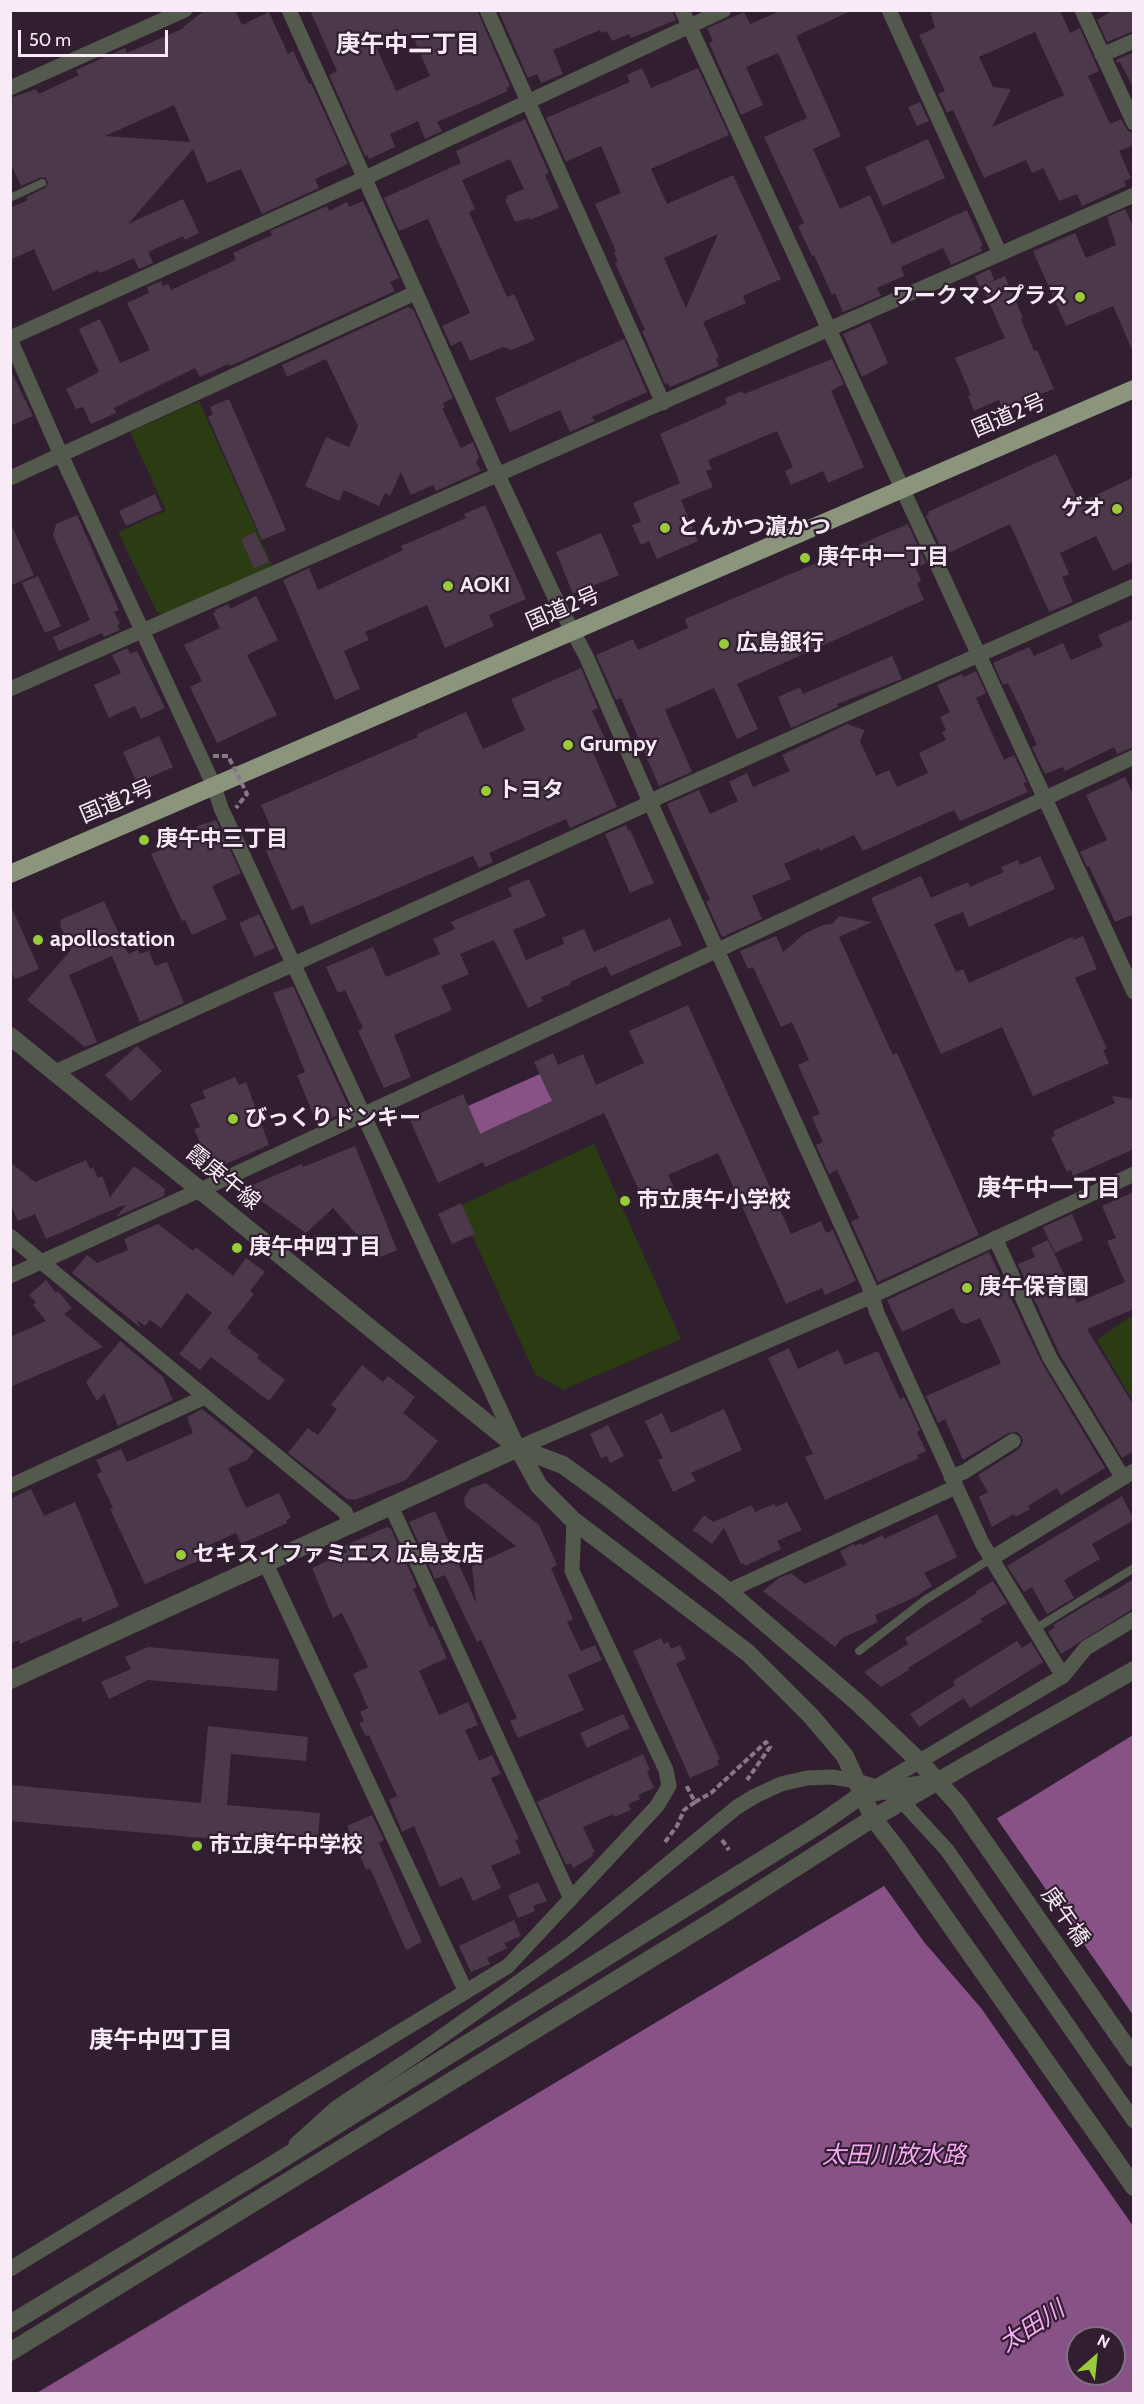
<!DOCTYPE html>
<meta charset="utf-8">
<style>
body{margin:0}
#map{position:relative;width:1144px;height:2404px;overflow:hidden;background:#311e30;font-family:Cabin,sans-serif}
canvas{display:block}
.frame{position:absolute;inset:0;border:12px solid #f8ebf7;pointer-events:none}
.north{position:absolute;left:1066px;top:2326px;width:60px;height:60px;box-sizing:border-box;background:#311e30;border:2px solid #817080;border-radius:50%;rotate:27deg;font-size:16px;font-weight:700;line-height:24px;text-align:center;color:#f8ebf7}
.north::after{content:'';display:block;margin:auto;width:21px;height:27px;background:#98cb37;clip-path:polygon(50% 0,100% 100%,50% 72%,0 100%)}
.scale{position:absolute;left:18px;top:30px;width:150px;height:27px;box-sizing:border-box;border:3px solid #f8ebf7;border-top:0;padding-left:8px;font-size:18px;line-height:21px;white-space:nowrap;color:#f8ebf7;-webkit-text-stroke:4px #311e30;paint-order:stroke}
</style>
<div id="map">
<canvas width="1144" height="2404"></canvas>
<div class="frame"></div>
<div class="north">N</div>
<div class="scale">50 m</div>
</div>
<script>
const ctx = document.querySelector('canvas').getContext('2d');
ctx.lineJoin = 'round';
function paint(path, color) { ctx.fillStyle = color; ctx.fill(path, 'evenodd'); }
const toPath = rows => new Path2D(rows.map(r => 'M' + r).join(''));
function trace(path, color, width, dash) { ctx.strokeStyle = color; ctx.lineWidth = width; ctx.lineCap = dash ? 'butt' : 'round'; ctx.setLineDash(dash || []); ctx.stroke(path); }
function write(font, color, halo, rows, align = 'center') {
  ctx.font = font + ' Cabin,"Noto Sans JP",sans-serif'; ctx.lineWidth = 4.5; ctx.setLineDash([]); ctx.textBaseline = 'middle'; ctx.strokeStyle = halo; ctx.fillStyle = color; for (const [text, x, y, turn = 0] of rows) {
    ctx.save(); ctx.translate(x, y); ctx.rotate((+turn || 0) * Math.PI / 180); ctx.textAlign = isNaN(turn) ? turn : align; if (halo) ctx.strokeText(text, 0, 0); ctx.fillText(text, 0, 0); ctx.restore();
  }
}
const green = toPath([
 [199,401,273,567,165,614,157,612,118,532,166,511,130,432],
 [594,1144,681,1339,563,1390,535,1374,459,1206],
 [1133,1315,1133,1401,1097,1340]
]);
const water = toPath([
 [540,1074,558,1113,526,1113,480,1134,468,1106],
 [1133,1735,1133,2393,35,2394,1021,1804],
 [1078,2338,1114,2338,1114,2374,1078,2374]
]);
const pier = toPath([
 [995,1816,1133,2015,1133,2226,981,2008,924,1942,882,1883]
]);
const building = toPath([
 [205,10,235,10,242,25,269,12,288,54,293,51,309,84,311,83,348,164,315,179,319,188,262,214,241,169,207,183,193,149,128,224,183,199,199,233,185,240,183,236,148,252,153,263,139,269,134,258,100,273,98,270,53,291,34,249,10,260,10,208,28,200,26,197,45,188,48,183,46,178,42,177,21,186,10,163,10,98,36,89,39,94,79,75,76,70,125,48,127,53,184,28,183,27],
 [174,105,190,142,105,136],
 [310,10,477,10,510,86,506,88,508,91,437,122,442,131,425,139,418,121,390,134,395,147,369,159,368,155,365,156,329,75,337,71],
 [412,34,430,76,396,91,377,49],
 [498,10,672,10,676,20,631,38,629,34,612,41,607,31,601,33,600,30,553,50,563,74,541,83,537,74,528,78],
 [782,10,853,10,796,36,841,136,813,149,840,209,870,195,892,244,967,210,983,246,980,247,982,251,951,265,943,248,901,267,904,276,877,288,881,296,843,312,835,293,832,295,814,255,812,256,798,226,804,223,764,137,807,118,778,53,746,67,763,105,741,115,709,43,713,41,707,28,728,19,744,12,750,24],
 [930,10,1060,10,1070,33,1080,28,1099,71,1088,76,1110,124,1121,119,1128,131,1134,133,1134,145,1119,151,1131,178,1124,181,1126,186,1082,206,1077,194,1059,201,1043,168,1032,173,1026,160,984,178,953,110,947,113,938,94,945,91,919,35,935,28],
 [1035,32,1064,95,992,127,1011,89,993,87,979,57],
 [1113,10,1134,10,1134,31,1107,42,1097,20],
 [1134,52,1134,89,1120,62,1117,63,1116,60],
 [642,68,651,88,698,68,729,135,651,169,667,204,733,175,781,279,743,296,746,303,703,322,719,357,716,359,719,366,670,387,668,383,665,384,642,331,645,330,615,263,618,262,614,252,616,251,595,204,621,193,601,146,566,162,546,118,630,82,627,75],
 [718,234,686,308,664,258],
 [920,102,929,121,917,126,908,107],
 [525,119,549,173,545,175,559,208,530,220,529,218,515,222,505,199,508,198,507,196,524,189,510,159,462,180,475,209,469,212,507,297,514,294,535,340,512,350,503,347,470,361,461,341,451,346,442,326,470,313,428,219,399,231,384,198,461,163,456,151],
 [928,139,945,178,883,206,865,167],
 [363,201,399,278,390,282,395,291,230,366,228,364,200,377,195,368,114,408,116,413,91,424,83,407,76,409,66,389,99,372,79,329,100,319,120,363,150,350,127,303,149,293,147,287,161,281,163,286,168,284,171,290,236,260,233,253,272,235,270,231,327,206,329,211,347,202,349,207],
 [1125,209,1134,228,1134,354,1113,306,1066,326,1033,251,1075,233,1086,258,1116,245,1107,217],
 [990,269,994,280,980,287,975,276],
 [1005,276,1023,318,1021,319,1034,351,1037,350,1054,389,1002,408,999,400,974,411,968,396,971,395,955,358,1005,338,982,286],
 [408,307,413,309,453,398,443,403,445,407,442,408,461,448,473,442,479,457,476,462,481,471,436,491,433,485,411,495,401,472,390,496,385,493,379,506,344,490,339,501,305,486,326,437,349,447,358,426,326,359,287,377,282,365],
 [870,322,888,363,862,377,843,334],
 [624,339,647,392,592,417,595,421,570,432,560,410,510,432,495,398],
 [832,359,844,384,831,391,864,467,828,483,823,471,791,485,785,471,793,467,777,431,708,460,712,469,706,471,713,487,681,500,698,541,657,559,649,541,641,545,632,525,641,522,633,503,680,483,660,434,727,404,725,398,742,391,744,394],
 [10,369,33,416,10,426],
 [229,399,286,530,262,540,208,417,213,414,210,407],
 [1056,454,1079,503,1134,477,1134,561,1113,571,1096,536,1060,553,1069,574,1062,577,1073,602,1049,612,1010,524,944,555,926,516,929,514,928,512],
 [155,494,162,510,126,526,119,511],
 [485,505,526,599,489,615,494,626,445,648,427,605,365,632,369,640,344,651,360,689,335,700,283,580,309,568,318,590,403,550,401,546,466,518,464,514],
 [77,515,119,610,114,612,120,624,117,625,120,630,104,637,102,633,59,651,53,637,90,620,53,535,56,524],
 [10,522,34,575,10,586],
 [908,524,926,563,916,568,921,581,917,583,924,600,737,684,758,729,737,739,714,688,665,710,692,772,659,786,621,698,616,700,596,655,633,639,638,650,688,628,685,619],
 [255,532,269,562,254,568,241,539],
 [601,533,619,575,573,594,556,552],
 [38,576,61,626,45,633,22,583],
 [256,596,278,640,247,655,277,715,217,743,190,687,202,681,184,645,220,628,213,613,216,612,215,610,228,604,230,609],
 [1134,619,1134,747,1117,754,1114,747,1065,771,1063,767,1045,774,1032,747,1037,745,1019,705,1008,683,1003,685,993,663,1029,647,1034,656,1063,643,1071,660,1103,646,1098,635],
 [127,648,130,654,137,651,165,708,141,719,135,706,109,718,94,685,121,673,112,655],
 [892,656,902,679,837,704,838,707,791,728,778,697,800,687,803,694],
 [581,668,598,708,592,711,606,741,591,748,617,807,570,828,566,819,489,853,493,862,479,868,473,856,311,925,303,905,292,910,266,851,279,846,261,805,418,737,417,734,466,712,483,749,525,730,511,699],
 [976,671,986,693,976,698,1004,760,1014,755,1027,782,1023,783,1028,792,960,821,954,810,863,851,854,835,820,851,819,848,784,864,791,879,752,896,762,919,722,937,706,902,710,900,667,804,699,790,710,814,738,801,729,782,747,773,753,787,790,771,782,755,847,724,865,730,860,741,876,776,889,770,897,787,928,773,919,753,946,740,942,732,946,730,940,717,950,712,937,685,962,674,964,677],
 [159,736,173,767,137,783,123,752],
 [1125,777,1134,797,1134,914,1115,922,1089,866,1087,867,1080,852,1107,840,1086,795],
 [216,820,241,873,212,886,227,919,192,935,185,920,182,921,151,854,190,837,197,826],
 [626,825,628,831,630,830,654,883,630,893,605,834],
 [1040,856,1055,889,969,927,963,912,934,924,956,972,963,969,969,983,1072,937,1074,940,1083,936,1097,969,1075,978,1107,1049,1103,1050,1109,1063,1033,1096,1002,1027,941,1054,871,898,921,876,931,898,968,882,970,887,1004,872,1001,867,1018,860,1020,865],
 [529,879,546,916,513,930,526,960,564,944,562,938,584,929,594,952,670,918,682,945,611,976,606,966,570,982,571,984,541,997,543,1001,528,1008,494,940,460,954,469,974,441,986,452,1010,394,1035,411,1077,384,1088,358,1031,363,1028,345,990,338,993,326,967,373,947,386,977,440,954,433,939,455,929,451,922,512,896,508,888],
 [104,901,128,954,138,950,140,954,149,951,155,966,167,962,184,1003,140,1022,112,956,69,975,97,1042,85,1047,27,1000,71,950,60,925,61,924,60,920],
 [10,904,39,969,15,979,10,969],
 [259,914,275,948,255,957,239,923],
 [839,916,872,922,839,937,893,1055,897,1053,979,1235,878,1282,851,1222,859,1218,837,1170,829,1174,816,1145,823,1142,812,1117,820,1114,798,1065,809,1060,792,1022,781,1027,753,967,748,969,740,951,776,936,783,952,804,934,823,925,832,924],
 [293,986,348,1106,343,1113,317,1124,297,1075,305,1072,273,993],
 [688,1005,791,1234,821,1221,826,1233,833,1230,856,1281,825,1295,822,1288,786,1304,718,1153,668,1175,676,1192,646,1206,604,1113,485,1167,483,1162,438,1183,409,1118,463,1094,480,1134,552,1101,534,1062,553,1053,558,1065,583,1054,596,1085,644,1063,629,1031],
 [137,1046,162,1071,131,1101,105,1075],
 [235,1077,239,1085,246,1082,269,1145,212,1170,194,1129,200,1127,190,1104,206,1098,202,1091],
 [1112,1096,1134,1099,1134,1149,1073,1176,1071,1170,1067,1172,1051,1138,1055,1136,1053,1131,1115,1103],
 [355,1146,397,1250,378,1258,333,1208,306,1233,253,1195,250,1186,302,1164,303,1167],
 [86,1160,90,1169,93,1167,98,1178,102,1176,110,1197,134,1166,165,1189,164,1196,116,1217,126,1205,121,1206,46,1239,35,1214,18,1221,10,1203,10,1162,35,1182],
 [1134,1192,1134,1309,1087,1329,1134,1406,1134,1451,1122,1458,1059,1353,1018,1264,1035,1257,1031,1248,1048,1240,1077,1303,1125,1282,1107,1241,1116,1238,1102,1206],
 [461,1203,475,1234,452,1244,438,1214],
 [1072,1214,1083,1240,1055,1253,1043,1227],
 [158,1224,193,1251,196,1247,233,1276,246,1258,265,1272,250,1291,254,1294,227,1328,231,1331,230,1333,259,1355,257,1358,285,1380,269,1401,211,1357,200,1370,179,1354,212,1313,187,1293,161,1328,150,1320,145,1326,137,1320,141,1328,72,1273,87,1255,97,1263,128,1250,124,1239],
 [989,1252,1042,1363,1105,1468,1061,1495,1057,1488,1028,1506,1030,1509,1016,1517,1014,1514,992,1527,979,1497,988,1492,978,1475,1019,1449,1023,1441,1021,1436,1017,1432,1008,1433,963,1460,945,1419,938,1423,926,1396,1001,1363,980,1318,966,1324,960,1322,953,1308,902,1332,887,1300],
 [46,1280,56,1293,58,1291,72,1308,64,1314,103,1347,10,1387,10,1337,46,1321,33,1305,36,1302,29,1295],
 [120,1341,163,1377,173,1400,118,1426,104,1393,97,1401,86,1382],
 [789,1348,798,1369,838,1350,845,1365,878,1351,900,1399,904,1397,908,1404,920,1430,917,1432,926,1451,917,1455,919,1458,825,1500,805,1457,813,1454,768,1358],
 [362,1365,383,1382,388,1376,415,1397,403,1413,438,1441,406,1480,355,1500,347,1499,288,1453,308,1428,318,1435,337,1409,331,1405],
 [202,1409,254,1451,247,1460,228,1468,246,1508,279,1493,291,1518,286,1520,287,1523,241,1544,236,1533,198,1550,202,1559,145,1584,110,1509,113,1508,97,1474,102,1472,96,1460,121,1449,127,1462,193,1433,187,1417],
 [724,1409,742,1450,691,1473,696,1481,673,1492,658,1460,663,1458,645,1421,662,1413,671,1433],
 [608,1425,624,1456,610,1463,607,1456,601,1458,590,1434],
 [486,1483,539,1525,557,1565,551,1568,573,1619,567,1622,581,1651,595,1645,602,1660,568,1675,584,1710,518,1738,510,1721,517,1718,481,1640,477,1642,445,1575,435,1579,409,1522,435,1511,476,1603,472,1566,516,1546,465,1506,464,1498,471,1488],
 [31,1489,44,1516,75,1502,119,1606,83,1622,81,1617,20,1644,19,1640,10,1644,10,1499],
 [1122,1496,1134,1520,1092,1544,1100,1559,1064,1580,1074,1598,1047,1614,1032,1587,1024,1592,1007,1566],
 [787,1502,802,1530,777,1541,781,1549,745,1566,744,1563,741,1564,724,1528,712,1544,693,1530,704,1515,713,1522,752,1505,755,1512,774,1504,776,1507],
 [937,1514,957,1557,924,1573,932,1586,915,1597,875,1615,878,1622,842,1638,835,1647,763,1591,779,1578,791,1573,805,1584,847,1565,840,1551,854,1544,855,1546,861,1543,862,1545,883,1535,884,1539],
 [387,1527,391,1529,417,1587,413,1589,430,1627,433,1626,447,1658,419,1671,439,1715,468,1702,478,1725,465,1730,479,1761,492,1755,501,1774,491,1778,519,1839,515,1840,521,1853,491,1866,501,1888,473,1901,462,1877,440,1887,414,1826,402,1832,389,1800,397,1796,369,1735,366,1736,359,1723,364,1721,360,1712,368,1708,353,1674,368,1667,342,1613,333,1618,312,1568,347,1552,344,1546],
 [1134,1579,1134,1608,1061,1654,1048,1632,1055,1627,1053,1625,1099,1597,1100,1599],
 [993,1581,1007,1603,980,1619,982,1622,908,1668,909,1670,881,1687,864,1672,908,1644,905,1638,977,1593,976,1591],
 [661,1638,664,1644,668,1642,671,1649,680,1645,686,1659,676,1663,720,1759,717,1760,719,1765,690,1778,633,1651],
 [1017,1641,1022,1648,1031,1642,1043,1662,970,1708,964,1698,919,1727,910,1714,955,1685,953,1681],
 [148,1647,279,1659,277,1691,148,1680,109,1699,101,1682,131,1669,125,1657],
 [623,1714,630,1728,587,1748,580,1733],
 [208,1726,308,1737,306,1761,231,1754,227,1805,320,1813,317,1848,10,1821,10,1785,201,1803],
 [643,1754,650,1770,647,1772,654,1788,638,1795,640,1799,628,1804,631,1810,614,1817,613,1814,583,1827,595,1852,592,1854,593,1856,573,1868,571,1863,566,1865,537,1802],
 [372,1815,384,1840,379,1843,422,1942,406,1950,370,1868,366,1870,347,1826],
 [538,1882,547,1901,533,1906,535,1911,518,1918,508,1895],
 [514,1920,521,1936,504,1943,507,1948,487,1958,490,1964,471,1972,459,1946]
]);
const path = toPath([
 [695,1802,711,1793,766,1742,770,1747,747,1780],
 [722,1840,729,1850],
 [665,1842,677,1826,684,1810,695,1802,686,1785]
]);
const service = toPath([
 [10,198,42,183],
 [1035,1629,1134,1568],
 [859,1651,925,1600,992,1558]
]);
const minor = toPath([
 [289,10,498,475,558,604,586,656,650,802,869,1286,877,1313,982,1543,1063,1676,1086,1648,1134,1619],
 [487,10,663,403],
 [682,10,1134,992],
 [889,10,1000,254],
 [1082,10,1134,123],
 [1102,55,1134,41],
 [10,88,185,10],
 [10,338,365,178,724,10],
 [10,339,61,455,214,786,221,808,518,1448,872,1296,1134,1174],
 [10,478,415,293],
 [10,689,1134,195],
 [55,1072,641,807,659,797,1134,586],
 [10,1236,345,1512,350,1524],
 [995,1238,1050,1358,1123,1478],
 [10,1276,220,1181,1134,757],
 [951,1477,964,1472,1013,1441],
 [10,1486,205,1397],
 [391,1506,571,1899],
 [992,1558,1134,1471],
 [265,1562,466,1992],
 [728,1591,956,1487],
 [871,1790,1063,1676],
 [296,2144,336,2108,417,2054,499,1996],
 [10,2269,508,1966,657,1806,669,1786,666,1770,572,1571,574,1521]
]);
const tertiary = toPath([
 [10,1036,518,1448,563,1465,607,1497,728,1591,858,1703,920,1762,958,1804,1134,2058],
 [518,1448,539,1486,574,1521,748,1653,811,1716,845,1756,873,1818,897,1849,1134,2187],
 [10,1680,518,1448],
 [10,2324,274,2164,820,1824,863,1794,924,1784],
 [10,2352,714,1920,873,1818,1134,1670]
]);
const trunk = toPath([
 [10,874,1134,389]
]);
const pathBridge = toPath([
 [213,756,228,756,247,794,236,808]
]);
const minorBridge = toPath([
 [499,1996,570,1945,737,1807,755,1796,781,1784,807,1778,832,1777,857,1781,879,1788,898,1797,947,1850,1134,2121]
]);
const markers = [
 [1080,297,6,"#98cb37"],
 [1117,509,6,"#98cb37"],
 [665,528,6,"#98cb37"],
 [805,558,6,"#98cb37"],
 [448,586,6,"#98cb37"],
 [724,644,6,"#98cb37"],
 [568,745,6,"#98cb37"],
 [486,791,6,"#98cb37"],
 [144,840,6,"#98cb37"],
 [38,940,6,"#98cb37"],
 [233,1119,6,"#98cb37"],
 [625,1201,6,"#98cb37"],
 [237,1248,6,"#98cb37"],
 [967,1288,6,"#98cb37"],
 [181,1555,6,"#98cb37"],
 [197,1846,6,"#98cb37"]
];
const poiNames = [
 ["ワークマンプラス",1068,297,"right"],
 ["ゲオ",1105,509,"right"],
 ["とんかつ濵かつ",677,528],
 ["庚午中一丁目",817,558],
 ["AOKI",460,586],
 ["広島銀行",736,644],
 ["Grumpy",580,745],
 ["トヨタ",498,791],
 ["庚午中三丁目",156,840],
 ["apollostation",50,940],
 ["びっくりドンキー",245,1119],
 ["市立庚午小学校",637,1201],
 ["庚午中四丁目",249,1248],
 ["庚午保育園",979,1288],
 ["セキスイファミエス 広島支店",193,1555],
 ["市立庚午中学校",209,1846]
];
const streetNames = [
 ["国道2号",1009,416,-23],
 ["国道2号",563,609,-23],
 ["国道2号",117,802,-23],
 ["霞庚午線",223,1178,39],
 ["庚午橋",1065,1917,55]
];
const neighbourhoodNames = [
 ["庚午中二丁目",408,45],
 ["庚午中一丁目",1049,1189],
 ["庚午中四丁目",161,2041]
];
const waterNames = [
 ["太田川放水路",894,2156],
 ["太田川",1032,2327,-33]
];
paint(green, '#2b3b12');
paint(water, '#895287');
paint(pier, '#311e30');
paint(building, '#4c384b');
trace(path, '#887887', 4, [6, 3]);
trace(service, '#54594d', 8);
trace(minor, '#54594d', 15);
trace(tertiary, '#54594d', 18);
trace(trunk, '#8a957c', 18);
trace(pathBridge, '#887887', 4, [6, 3]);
trace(minorBridge, '#54594d', 15);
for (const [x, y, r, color] of markers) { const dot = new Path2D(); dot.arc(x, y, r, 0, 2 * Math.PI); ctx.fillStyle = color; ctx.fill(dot); trace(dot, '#311e30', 2); }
write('bold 22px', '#f8ebf7', '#311e30', poiNames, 'left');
write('22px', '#f8ebf7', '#311e30', streetNames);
write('bold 24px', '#f8ebf7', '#311e30', neighbourhoodNames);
write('italic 24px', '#f7a8f3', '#311e30', waterNames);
</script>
